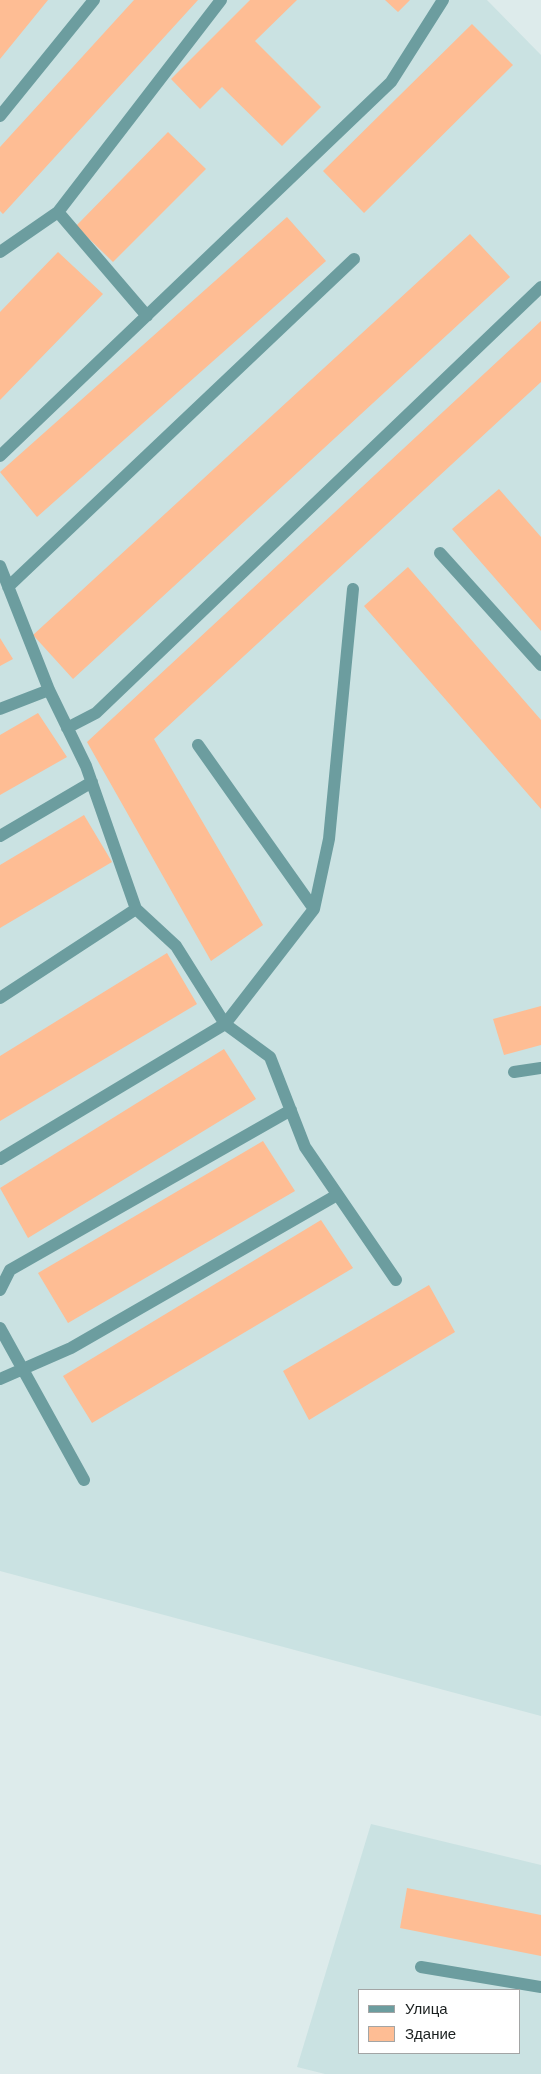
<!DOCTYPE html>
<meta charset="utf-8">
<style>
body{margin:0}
#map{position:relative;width:541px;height:2074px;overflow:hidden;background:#ddebeb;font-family:"Work Sans",sans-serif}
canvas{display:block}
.legend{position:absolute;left:358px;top:1989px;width:162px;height:65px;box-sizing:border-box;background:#fff;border:1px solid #a3a5a5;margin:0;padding:6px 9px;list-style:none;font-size:15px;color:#1a1f1f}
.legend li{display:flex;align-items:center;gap:10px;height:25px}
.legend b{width:25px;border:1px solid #a3a5a5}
</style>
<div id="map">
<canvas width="541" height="2074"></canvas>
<ul class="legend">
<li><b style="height:6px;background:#6c9d9f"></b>Улица</li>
<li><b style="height:14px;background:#febd94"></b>Здание</li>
</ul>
</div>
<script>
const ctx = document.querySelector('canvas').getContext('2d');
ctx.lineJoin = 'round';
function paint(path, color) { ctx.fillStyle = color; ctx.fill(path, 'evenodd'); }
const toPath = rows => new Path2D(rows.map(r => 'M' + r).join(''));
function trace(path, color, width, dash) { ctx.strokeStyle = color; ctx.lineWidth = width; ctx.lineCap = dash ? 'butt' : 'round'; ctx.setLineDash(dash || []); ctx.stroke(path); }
const built = toPath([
 [0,0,487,0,541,55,541,1716,0,1571],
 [371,1824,541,1865,541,2074,325,2074,297,2067],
 [360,1990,520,1990,520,2053,360,2053]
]);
const building = toPath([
 [0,0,48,0,0,59],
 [134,0,198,0,3,214,0,211,0,147],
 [250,0,297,0,255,41,321,107,282,146,222,87,200,109,171,79],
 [385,0,410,0,398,12],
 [472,24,513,65,364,213,323,171],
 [168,132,206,169,113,262,76,226],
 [287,217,326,261,37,517,0,472],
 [470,234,510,277,73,679,33,635],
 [58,252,103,294,0,400,0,312],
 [541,321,541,382,154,739,263,925,211,961,87,742],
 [499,489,541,537,541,631,452,529],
 [408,567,541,720,541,809,364,606],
 [0,638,13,659,0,666],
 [38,713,67,757,0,795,0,735],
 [84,815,112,862,0,928,0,865],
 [167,953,197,1004,0,1121,0,1056],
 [541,1006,541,1045,504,1055,493,1019],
 [224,1049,256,1099,28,1238,0,1188],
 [263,1141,295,1191,68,1323,38,1273],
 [321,1220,353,1268,92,1423,63,1376],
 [429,1285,455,1332,309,1420,283,1371],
 [407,1888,541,1915,541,1956,400,1928]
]);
const minor = toPath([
 [0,116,94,0],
 [58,212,147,316],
 [0,252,58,212,221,0],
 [0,456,391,82,443,0],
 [440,553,541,665],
 [0,566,49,690,86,766,136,909,176,946,225,1024,270,1057,305,1147,396,1280],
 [8,587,354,259],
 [0,709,49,690],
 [67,728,96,713,541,287],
 [198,745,314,909],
 [0,836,92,782],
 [0,998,136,909],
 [514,1072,541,1068],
 [0,1159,225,1024,314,909,329,839,353,589],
 [0,1290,10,1270,291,1110],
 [0,1328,84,1480],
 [0,1379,71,1348,337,1195],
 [421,1967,541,1987]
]);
paint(built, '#cae2e2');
paint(building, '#febd94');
trace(minor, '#6c9d9f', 12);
</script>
